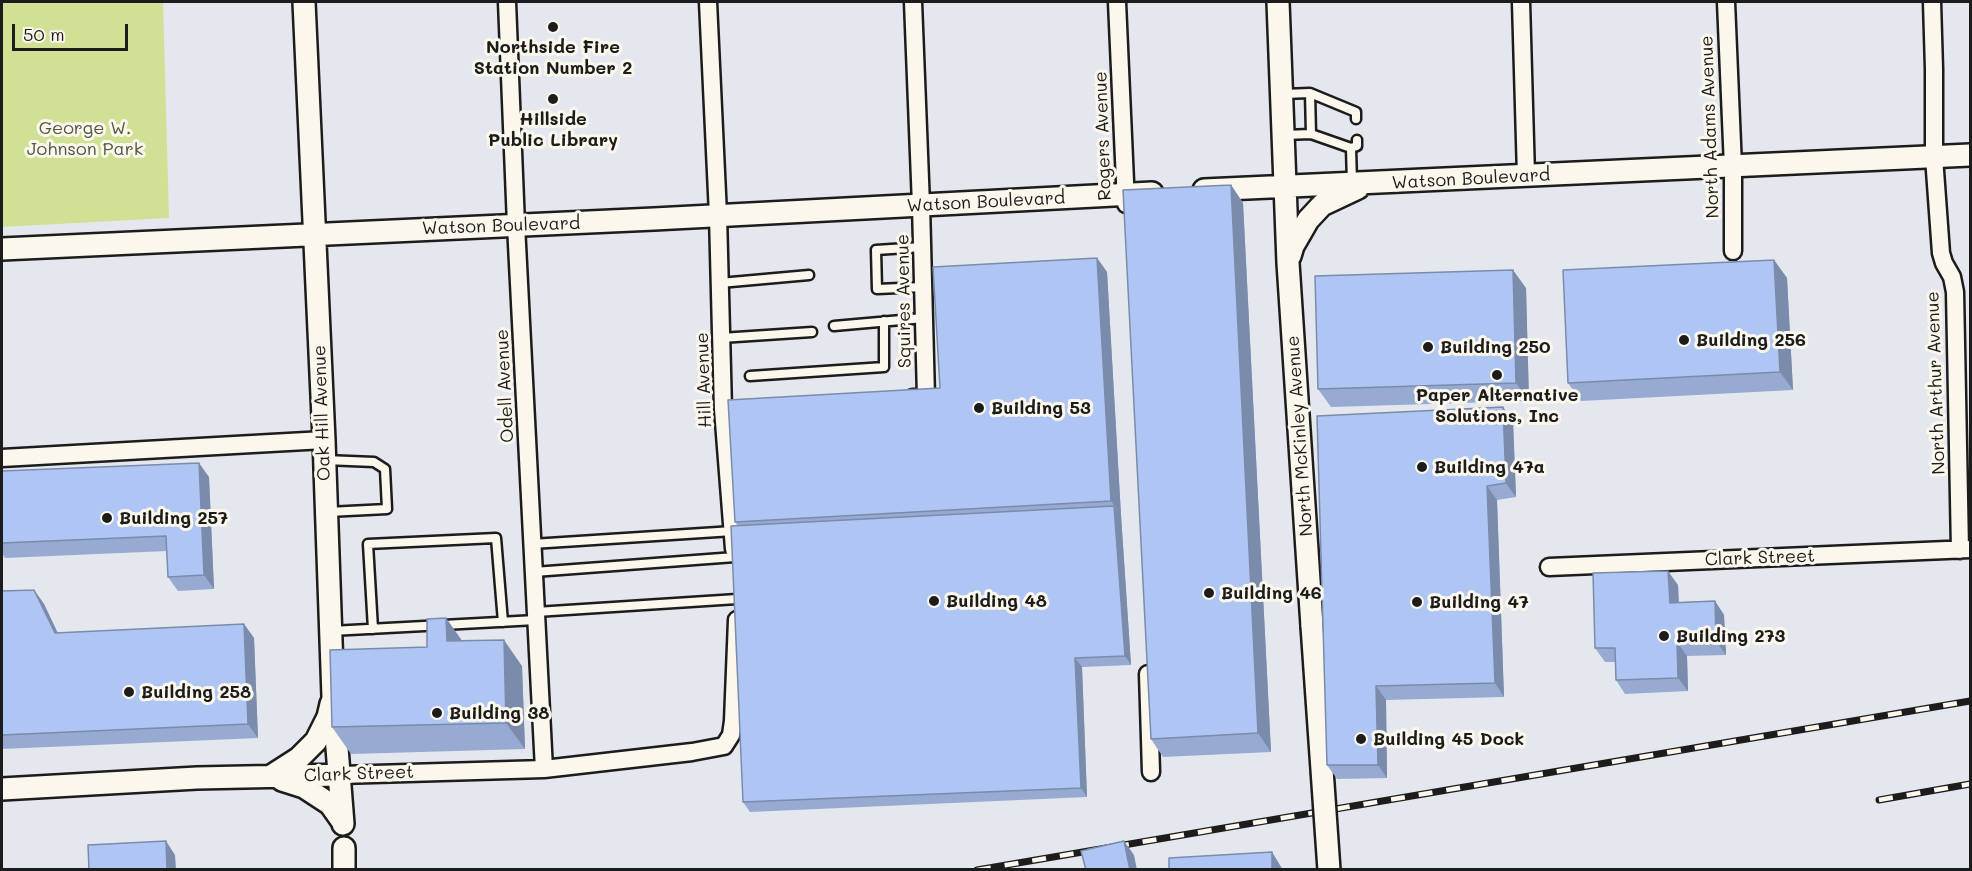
<!DOCTYPE html>
<style>
body{margin:0}
#map{position:relative;width:1972px;height:871px;overflow:hidden;background:#e4e8ee;font-family:Mali,sans-serif}
canvas{display:block}
.frame{position:absolute;inset:0;border:3px solid #1c1c1c;pointer-events:none}
.scale{position:absolute;left:12px;top:24px;width:116px;height:27px;box-sizing:border-box;border:3px solid #1c1c1c;border-top:0;padding-left:8px;font-size:18px;line-height:21px;white-space:nowrap;color:#1c1c1c;-webkit-text-stroke:4px #fbf7ec;paint-order:stroke}
</style>
<div id="map">
<canvas width="1972" height="871"></canvas>
<div class="frame"></div>
<div class="scale">50 m</div>
</div>
<script>
const ctx = document.querySelector('canvas').getContext('2d');
ctx.lineJoin = 'round';
function paint(path, color) { ctx.fillStyle = color; ctx.fill(path, 'evenodd'); }
const toPath = rows => new Path2D(rows.map(r => 'M' + r).join(''));
function trace(path, color, width, dash) { ctx.strokeStyle = color; ctx.lineWidth = width; ctx.lineCap = dash ? 'butt' : 'round'; ctx.setLineDash(dash || []); ctx.stroke(path); }
function write(font, color, halo, rows, align = 'center') {
  ctx.font = font + ' Mali,sans-serif'; ctx.lineWidth = 6; ctx.setLineDash([]); ctx.textBaseline = 'middle'; ctx.strokeStyle = halo; ctx.fillStyle = color; for (const [text, x, y, turn = 0] of rows) {
    ctx.save(); ctx.translate(x, y); ctx.rotate((+turn || 0) * Math.PI / 180); ctx.textAlign = isNaN(turn) ? turn : align; if (halo) ctx.strokeText(text, 0, 0); ctx.fillText(text, 0, 0); ctx.restore();
  }
}
const green = toPath([
 [2,2,163,2,169,218,2,227]
]);
const service = toPath([
 [1310,93,1311,134,1351,148],
 [1283,94,1310,93,1356,112,1356,119],
 [1284,135,1311,134],
 [1352,183,1351,148,1357,146,1357,140],
 [922,247,876,250,877,289,923,287],
 [720,283,809,275],
 [834,326,924,318],
 [721,338,812,332],
 [750,376,884,367,884,321],
 [325,460,374,462,385,469,387,509,328,512],
 [532,544,733,531],
 [534,572,735,557],
 [536,612,737,599],
 [373,629,368,544,496,538,503,622],
 [331,631,536,620]
]);
const minor = toPath([
 [507,2,516,225,544,769],
 [708,2,718,215,723,409,734,549],
 [1117,2,1126,204],
 [1521,2,1526,176],
 [1726,2,1733,167,1733,251],
 [1932,2,1934,69,1934,157,1941,253,1944,263,1952,277,1955,292,1960,550],
 [913,398,926,397,921,205,913,2],
 [2,458,324,440],
 [1549,567,1970,549],
 [1148,674,1151,772],
 [340,775,544,769,692,752,724,746,731,735,733,721,737,620]
]);
const tertiary = toPath([
 [304,2,324,440,333,697,343,824],
 [1278,2,1288,263,1312,626],
 [1204,190,1970,155],
 [2,249,654,219,1152,193],
 [1290,256,1293,246,1308,220,1322,205,1358,188],
 [271,776,299,758,316,741,328,717,331,704],
 [282,780,304,787,330,804,342,821],
 [2,789,197,778,340,775],
 [344,848,344,870]
]);
const rail = toPath([
 [1879,800,1970,784],
 [977,870,1970,701]
]);
const tertiaryBridge = toPath([
 [1312,626,1329,870]
]);
const wall = toPath([
 [1231,185,1243,203,1271,752,1163,757,1151,739],
 [1097,258,1107,272,1121,515,1131,665,1082,667,1087,797,750,812,743,802,738,526,735,522,940,388],
 [1774,260,1787,278,1793,390,1581,401,1568,383],
 [1526,288,1529,401,1331,407,1318,389],
 [1513,421,1516,497,1497,500,1504,697,1386,700,1387,778,1337,779,1327,765],
 [2,471,209,477,214,589,178,591,168,577,167,551,5,558,2,553],
 [1678,585,1679,602,1715,601,1724,615,1726,655,1687,656,1688,691,1625,694,1616,680,1615,662,1605,662,1595,648],
 [34,590,44,604,58,633,244,624,254,638,258,738,2,749,2,591],
 [446,618,462,641,522,666,525,749,351,754,332,727,427,647]
]);
const shadedWall = toPath([
 [1231,185,1243,203,1271,752,1258,733],
 [1097,258,1107,272,1121,515,1111,501],
 [1774,260,1787,278,1793,390,1780,372],
 [1513,270,1526,288,1529,401,1516,383],
 [1503,407,1513,421,1516,497,1506,483],
 [199,463,209,477,214,589,204,575],
 [1487,486,1497,500,1504,697,1495,683],
 [1114,506,1121,515,1131,665,1125,656],
 [1668,571,1678,585,1679,616,1670,603],
 [34,590,44,604,64,647,55,633],
 [1715,601,1724,615,1726,655,1716,641],
 [446,618,465,645,447,641],
 [244,624,254,638,258,738,248,724],
 [504,640,522,666,525,749,506,723],
 [1677,642,1687,656,1688,691,1678,678],
 [1075,658,1082,667,1087,797,1081,788],
 [1376,686,1386,700,1387,778,1378,765],
 [166,841,175,855,176,870,167,870],
 [1124,841,1134,855,1137,870,1130,870],
 [1272,852,1283,870,1272,870]
]);
const building = toPath([
 [1231,185,1258,733,1151,739,1123,190,1231,185],
 [1097,258,1111,501,735,522,728,400,940,388,933,267,1097,258],
 [1774,260,1780,372,1568,383,1563,270,1774,260],
 [1513,270,1516,383,1318,389,1315,276,1513,270],
 [1503,407,1506,483,1487,486,1495,683,1376,686,1378,765,1327,765,1317,416,1503,407],
 [199,463,204,575,168,577,166,536,2,543,2,471,199,463],
 [1114,506,1125,656,1075,658,1081,788,743,802,731,526,1114,506],
 [1668,571,1670,603,1715,601,1716,641,1677,642,1678,678,1616,680,1615,648,1595,648,1593,573,1668,571],
 [34,590,55,633,244,624,248,724,2,735,2,591,34,590],
 [446,618,447,641,504,640,506,723,332,727,330,650,427,647,427,619,446,618],
 [166,841,167,870,89,870,88,845,166,841],
 [1124,841,1130,870,1086,870,1081,851,1124,841],
 [1272,852,1272,870,1169,870,1169,858,1272,852]
]);
const markers = [
 [553,27,6,"#1c1c1c"],
 [553,99,6,"#1c1c1c"],
 [1684,340,6,"#1c1c1c"],
 [1428,347,6,"#1c1c1c"],
 [1497,375,6,"#1c1c1c"],
 [979,408,6,"#1c1c1c"],
 [1422,467,6,"#1c1c1c"],
 [107,518,6,"#1c1c1c"],
 [1209,593,6,"#1c1c1c"],
 [934,601,6,"#1c1c1c"],
 [1417,602,6,"#1c1c1c"],
 [1664,636,6,"#1c1c1c"],
 [129,692,6,"#1c1c1c"],
 [437,713,6,"#1c1c1c"],
 [1361,739,6,"#1c1c1c"]
];
const poiNames = [
 ["Northside Fire",553,47,"center"],
 ["Station Number 2",553,68,"center"],
 ["Hillside",553,119,"center"],
 ["Public Library",553,140,"center"],
 ["Building 256",1696,340],
 ["Building 250",1440,347],
 ["Paper Alternative",1497,395,"center"],
 ["Solutions, Inc",1497,416,"center"],
 ["Building 53",991,408],
 ["Building 47a",1434,467],
 ["Building 257",119,518],
 ["Building 46",1221,593],
 ["Building 48",946,601],
 ["Building 47",1429,602],
 ["Building 273",1676,636],
 ["Building 258",141,692],
 ["Building 38",449,713],
 ["Building 45 Dock",1373,739]
];
const streetNames = [
 ["North Adams Avenue",1710,127,-92],
 ["Rogers Avenue",1103,136,-92],
 ["Watson Boulevard",1471,179,-3],
 ["Watson Boulevard",986,202,-3],
 ["Watson Boulevard",501,226,-2],
 ["Squires Avenue",904,301,-91],
 ["Hill Avenue",704,380,-92],
 ["North Arthur Avenue",1936,383,-92],
 ["Odell Avenue",505,386,-93],
 ["Oak Hill Avenue",322,413,-92],
 ["North McKinley Avenue",1300,436,-94],
 ["Clark Street",1760,558,-2],
 ["Clark Street",359,774,-2]
];
const parkNames = [
 ["George W.",85,128],
 ["Johnson Park",85,149]
];
paint(green, '#d0e195');
trace(service, '#1c1c1c', 13);
trace(minor, '#1c1c1c', 21);
trace(tertiary, '#1c1c1c', 26);
trace(service, '#fbf7ec', 8);
trace(minor, '#fbf7ec', 16);
trace(tertiary, '#fbf7ec', 21);
trace(rail, '#1c1c1c', 7);
trace(rail, '#fbf7ec', 4.5, [14]);
trace(tertiaryBridge, '#1c1c1c', 26, []);
trace(tertiaryBridge, '#fbf7ec', 21);
paint(wall, '#96aad2');
paint(shadedWall, '#7a8bab');
paint(building, '#afc6f4');
trace(building, '#7a8bab', 1.5);
for (const [x, y, r, color] of markers) { const dot = new Path2D(); dot.arc(x, y, r, 0, 2 * Math.PI); ctx.fillStyle = color; ctx.fill(dot); trace(dot, '#fbf7ec', 2); }
write('bold 18px', '#1c1c1c', '#fbf7ec', poiNames, 'left');
write('18px', '#1c1c1c', '#fbf7ec', streetNames);
write('18px', '#525740', '#fbf7ec', parkNames);
</script>
